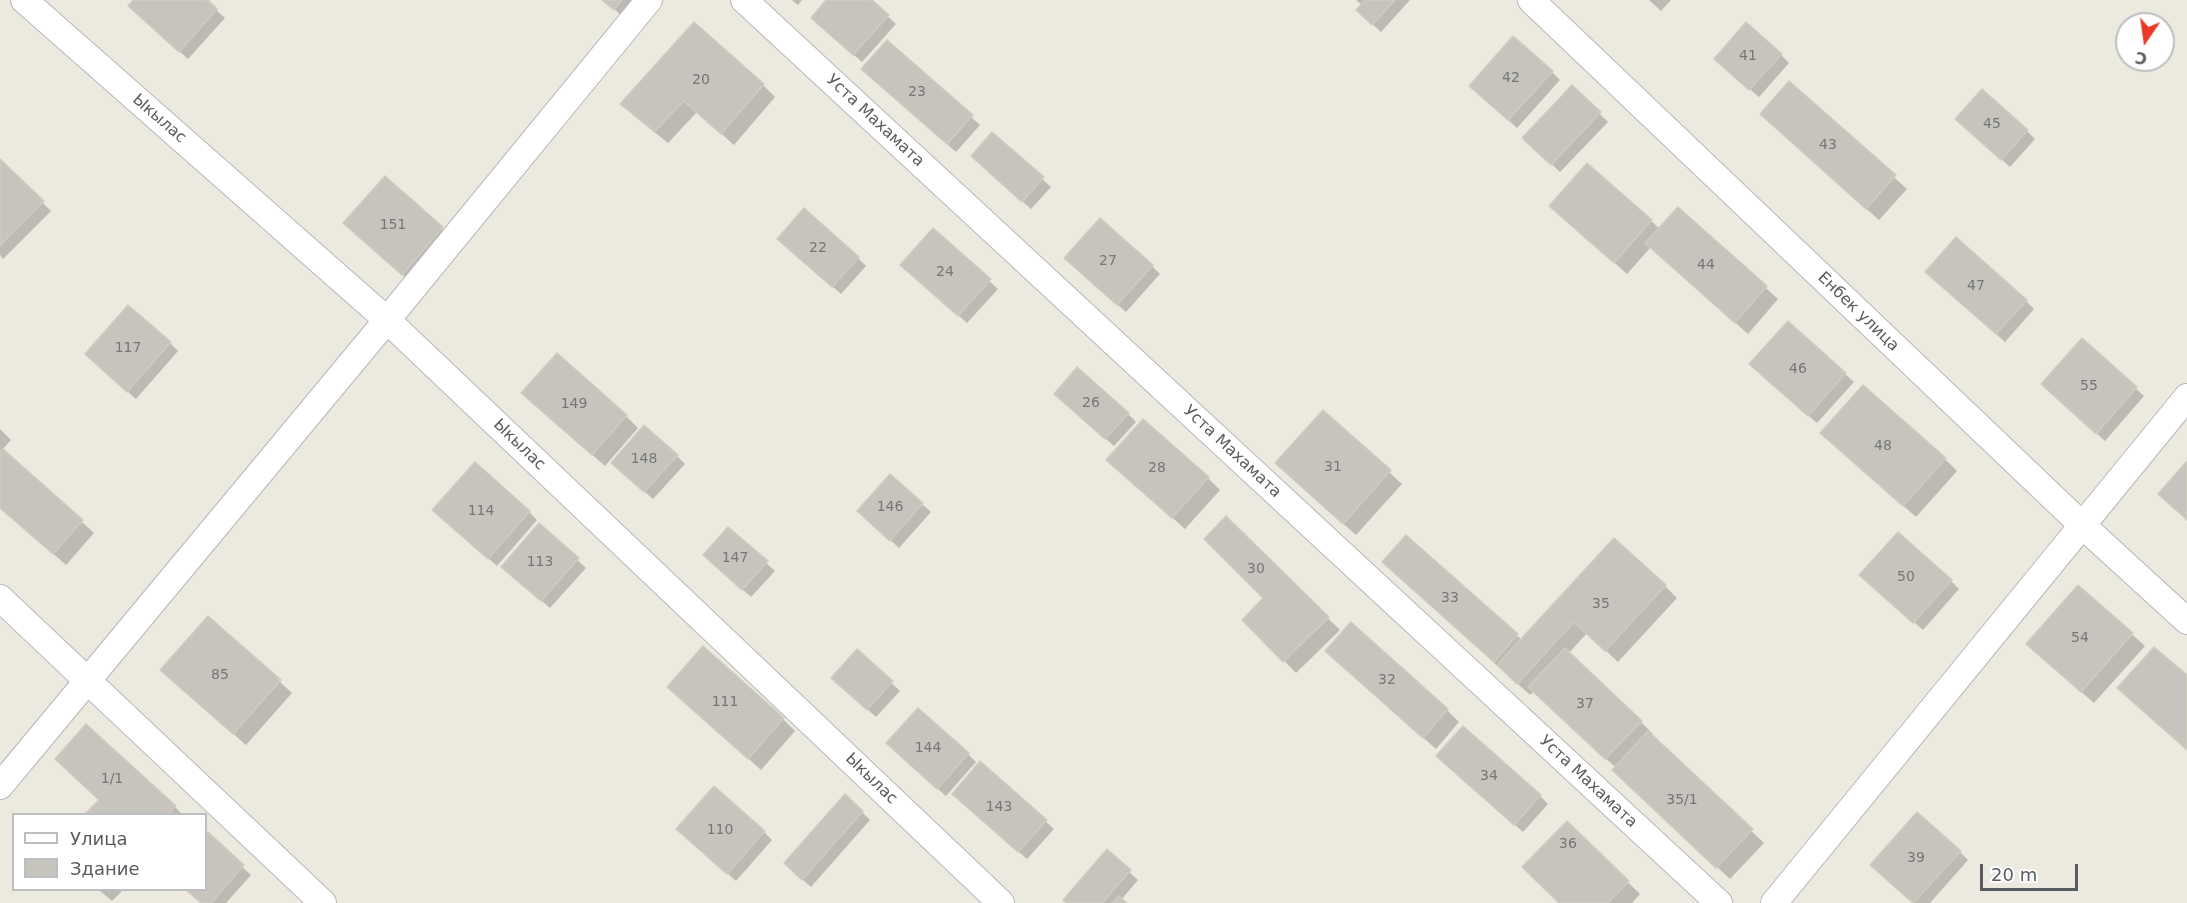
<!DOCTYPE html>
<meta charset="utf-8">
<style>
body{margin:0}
#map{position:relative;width:2187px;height:903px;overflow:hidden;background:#ece9df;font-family:"DejaVu Sans",sans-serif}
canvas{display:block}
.legend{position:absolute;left:12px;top:813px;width:195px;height:78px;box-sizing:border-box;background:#fff;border:2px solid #bcbec0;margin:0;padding:8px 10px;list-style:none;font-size:18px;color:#585c61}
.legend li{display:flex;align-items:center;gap:12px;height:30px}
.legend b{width:30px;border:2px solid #bcbec0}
.north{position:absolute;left:2115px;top:12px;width:60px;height:60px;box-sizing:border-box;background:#fff;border:2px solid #bcbec0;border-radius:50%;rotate:193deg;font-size:16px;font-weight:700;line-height:24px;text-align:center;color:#585c61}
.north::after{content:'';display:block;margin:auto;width:21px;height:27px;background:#ea3927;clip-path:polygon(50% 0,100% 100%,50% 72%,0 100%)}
.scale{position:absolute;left:1980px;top:864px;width:98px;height:27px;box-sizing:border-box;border:3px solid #585c61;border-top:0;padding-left:8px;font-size:18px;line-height:21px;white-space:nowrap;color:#585c61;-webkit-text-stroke:4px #fff;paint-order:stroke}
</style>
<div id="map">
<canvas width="2187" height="903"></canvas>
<ul class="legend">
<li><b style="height:8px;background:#fff"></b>Улица</li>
<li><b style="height:16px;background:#c7c4bd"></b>Здание</li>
</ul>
<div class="north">С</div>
<div class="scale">20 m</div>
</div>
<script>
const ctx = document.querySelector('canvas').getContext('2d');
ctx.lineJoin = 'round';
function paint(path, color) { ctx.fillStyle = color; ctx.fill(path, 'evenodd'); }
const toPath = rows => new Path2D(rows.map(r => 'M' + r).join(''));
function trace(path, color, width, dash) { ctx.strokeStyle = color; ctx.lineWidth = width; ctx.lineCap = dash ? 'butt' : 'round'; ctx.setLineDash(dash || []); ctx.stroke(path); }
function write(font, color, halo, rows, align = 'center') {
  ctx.font = font + ' "DejaVu Sans",sans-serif'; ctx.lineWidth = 4.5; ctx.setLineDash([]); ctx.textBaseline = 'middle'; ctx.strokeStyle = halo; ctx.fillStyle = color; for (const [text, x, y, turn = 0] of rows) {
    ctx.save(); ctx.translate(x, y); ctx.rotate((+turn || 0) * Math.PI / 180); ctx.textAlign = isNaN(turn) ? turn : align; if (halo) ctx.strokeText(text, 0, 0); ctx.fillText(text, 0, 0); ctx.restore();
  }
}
const shadow = toPath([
 [135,0,205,0,225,18,188,59,138,14],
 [604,0,637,0,623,17],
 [792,0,802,0,798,5],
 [828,0,870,0,896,24,862,62,821,26],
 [1356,0,1410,0,1381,32,1366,18,1362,5],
 [1649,0,1671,0,1661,11],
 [887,42,980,125,956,152,871,77],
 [1781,55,1789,63,1759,97,1724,67],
 [1552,72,1560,80,1517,128,1479,94],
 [1789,83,1907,189,1879,220,1774,126],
 [763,85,775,97,734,145,697,112,668,143,634,116,622,104],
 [1572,87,1608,122,1560,172,1524,138],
 [1965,127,2027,131,2035,139,2010,167],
 [992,134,1051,187,1031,209,981,164],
 [0,161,51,211,3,259,0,255],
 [1588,165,1660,229,1678,209,1778,299,1748,334,1651,247,1627,274,1551,206],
 [385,178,455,240,415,286,358,235],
 [933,230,998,289,967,323,910,273],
 [787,247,858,258,866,266,841,294],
 [1074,266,1152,266,1160,274,1126,312],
 [1935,280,2026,301,2034,309,2005,342],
 [1788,323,1854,382,1817,423,1759,373],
 [2082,340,2144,396,2105,441,2051,392],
 [170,343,178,351,136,399,95,363],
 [1064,402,1128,414,1136,422,1114,446],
 [535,405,626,416,638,428,605,466],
 [1323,412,1402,484,1356,535,1289,476],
 [0,429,11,440,2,450,94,533,66,565,0,507],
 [1834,445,1945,459,1957,471,1916,517],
 [677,456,685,464,653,499,621,471],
 [1108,460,1208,478,1220,490,1185,529],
 [890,476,931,512,899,548,867,519],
 [529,512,537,520,497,566,443,518],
 [1226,518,1340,630,1296,673,1244,620,1265,598],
 [540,525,586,568,550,608,512,575],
 [1406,537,1522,640,1665,586,1677,598,1618,662,1587,633,1568,654,1641,722,1653,734,1651,736,1764,843,1730,879,1626,782,1616,768,1534,691,1530,695,1396,574],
 [713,563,766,563,775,571,751,597],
 [1951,581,1959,589,1923,630,1869,583],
 [2079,587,2145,646,2094,703,2040,656],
 [857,651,900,691,876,717,841,686],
 [1339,663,1447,710,1459,722,1436,749],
 [279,681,292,693,246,745,175,682],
 [669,687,783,719,795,731,761,770],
 [86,726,175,807,182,814,87,814,101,800],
 [896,752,968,754,976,762,946,796],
 [981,764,1054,829,1027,859,962,802],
 [1446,764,1540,796,1548,804,1523,832],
 [862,812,870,820,811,887,794,872],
 [1567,823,1640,894,1632,903,1560,903],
 [764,832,772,840,736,881,686,837],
 [208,835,251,875,226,903,202,903,187,890,206,890,206,837],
 [1107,852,1138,880,1121,900,1125,903,1068,903],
 [1960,852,1968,860,1930,903,1914,903,1880,873],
 [99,890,123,890,112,901]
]);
const building = toPath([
 [133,0,208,0,217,9,179,52,128,6,133,0],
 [602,0,622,0,614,10,602,0],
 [826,0,872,0,889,15,853,55,811,18,826,0],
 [1365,0,1395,0,1372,25,1356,10,1365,0],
 [694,22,764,84,721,134,684,101,655,131,620,104,694,22],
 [1746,22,1782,54,1749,90,1714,59,1746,22],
 [1513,36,1553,71,1508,120,1469,86,1513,36],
 [887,40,973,115,947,144,861,69,887,40],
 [1789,81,1896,175,1866,209,1760,114,1789,81],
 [1572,85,1601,112,1551,165,1522,138,1572,85],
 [1982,89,2028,130,2001,160,1955,119,1982,89],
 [992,132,1044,177,1022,202,971,156,992,132],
 [0,159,44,201,0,246,0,159],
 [1587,163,1652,220,1614,263,1549,206,1587,163],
 [385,176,443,227,402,275,343,223,385,176],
 [1678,207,1767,286,1735,323,1645,243,1678,207],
 [804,208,859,257,832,287,777,239,804,208],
 [1100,218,1153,265,1117,305,1064,258,1100,218],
 [933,228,991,279,958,316,900,265,933,228],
 [1956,237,2027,300,1996,334,1925,272,1956,237],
 [128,305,171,342,127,392,85,354,128,305],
 [1788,321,1846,373,1808,416,1749,364,1788,321],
 [2082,338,2137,387,2096,434,2041,384,2082,338],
 [557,353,627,415,592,455,521,393,557,353],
 [1077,367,1129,413,1105,439,1054,394,1077,367],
 [1863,385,1946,458,1903,506,1820,433,1863,385],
 [1323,410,1391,470,1343,524,1275,463,1323,410],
 [1143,419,1209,477,1172,518,1106,460,1143,419],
 [644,425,678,455,644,492,611,463,644,425],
 [3,449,83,520,53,554,0,508,0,452,3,449],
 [2187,461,2187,520,2158,494,2187,461],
 [475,462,530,511,488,559,432,510,475,462],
 [890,474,923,503,890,541,857,511,890,474],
 [1226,516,1329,617,1283,662,1242,620,1263,598,1204,539,1226,516],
 [539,523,579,558,541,601,501,567,539,523],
 [728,527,768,561,742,590,703,555,728,527],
 [1898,532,1952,580,1913,623,1859,575,1898,532],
 [1406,535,1518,634,1494,662,1382,562,1406,535],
 [1614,538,1666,585,1605,651,1574,622,1517,684,1497,665,1614,538],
 [2078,585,2133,633,2081,692,2026,644,2078,585],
 [208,616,281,680,233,734,160,670,208,616],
 [1351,622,1448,709,1423,738,1325,651,1351,622],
 [703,646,784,718,748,759,667,687,703,646],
 [2154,647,2187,675,2187,750,2117,688,2154,647],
 [1565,648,1642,721,1605,759,1528,687,1565,648],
 [857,649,893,681,867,710,831,678,857,649],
 [918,708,969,753,937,789,886,743,918,708],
 [86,724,176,806,168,814,85,814,99,800,55,759,86,724],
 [1463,726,1541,795,1514,825,1436,756,1463,726],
 [1648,731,1753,829,1716,868,1612,770,1648,731],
 [980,761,1047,820,1018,852,952,794,980,761],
 [714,786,765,831,727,874,676,829,714,786],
 [845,794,863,811,802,880,784,863,845,794],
 [1917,812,1961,851,1913,903,1870,865,1917,812],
 [1567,821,1629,881,1608,903,1559,903,1522,867,1567,821],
 [208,832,244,865,211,903,201,903,186,890,206,890,206,835,208,832],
 [1107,849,1131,870,1102,903,1067,903,1063,900,1107,849],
 [1119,896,1127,903,1112,903,1119,896]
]);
const minor = toPath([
 [24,0,387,320,1001,903],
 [744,0,1719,903],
 [1531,0,2082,525,2187,621],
 [0,598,323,903],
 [0,786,387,320,649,0],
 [1774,903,2187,397]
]);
const numberNames = [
 ["41",1748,56],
 ["42",1511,78],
 ["20",701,80],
 ["23",917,92],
 ["45",1992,124],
 ["43",1828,145],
 ["151",393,225],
 ["22",818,248],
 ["27",1108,261],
 ["44",1706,265],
 ["24",945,272],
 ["47",1976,286],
 ["117",128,348],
 ["46",1798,369],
 ["55",2089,386],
 ["26",1091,403],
 ["149",574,404],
 ["48",1883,446],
 ["148",644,459],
 ["31",1333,467],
 ["28",1157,468],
 ["146",890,507],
 ["114",481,511],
 ["147",735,558],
 ["113",540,562],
 ["30",1256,569],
 ["50",1906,577],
 ["33",1450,598],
 ["35",1601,604],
 ["54",2080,638],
 ["85",220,675],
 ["32",1387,680],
 ["111",725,702],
 ["37",1585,704],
 ["144",928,748],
 ["34",1489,776],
 ["1/1",112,779],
 ["35/1",1682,800],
 ["143",999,807],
 ["110",720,830],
 ["36",1568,844],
 ["39",1916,858]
];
const streetNames = [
 ["Ыкылас",159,119,41],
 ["Уста Махамата",875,121,43],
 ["Енбек улица",1858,312,44],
 ["Ыкылас",519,445,44],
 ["Уста Махамата",1232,452,43],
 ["Ыкылас",871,779,44],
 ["Уста Махамата",1588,782,43]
];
paint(shadow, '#0003');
paint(building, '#c7c4bd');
trace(building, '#d0cbbe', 1.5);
trace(minor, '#b5b8bd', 28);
trace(minor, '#fff', 26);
write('14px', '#747678', null, numberNames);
write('16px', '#585c61', '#fff', streetNames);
</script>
